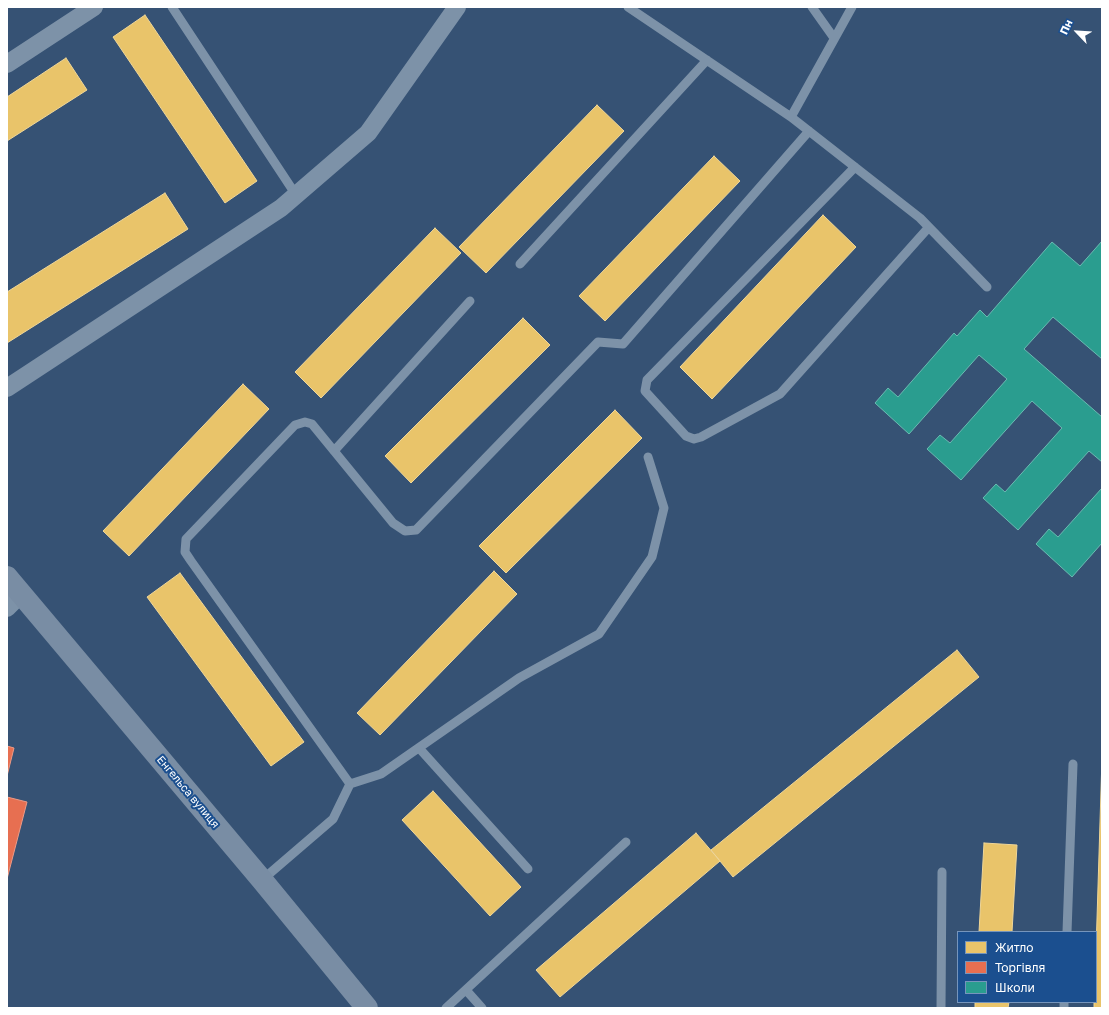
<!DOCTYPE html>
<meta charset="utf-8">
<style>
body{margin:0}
#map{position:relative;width:1109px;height:1015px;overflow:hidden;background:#365274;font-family:"Golos Text",sans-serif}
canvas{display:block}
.frame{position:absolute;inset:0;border:8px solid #fff;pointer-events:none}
.legend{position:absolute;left:957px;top:931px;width:140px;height:72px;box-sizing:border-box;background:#1b4f8f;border:1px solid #7695bc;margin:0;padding:5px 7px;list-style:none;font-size:12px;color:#fff}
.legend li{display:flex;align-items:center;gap:8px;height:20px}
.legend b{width:20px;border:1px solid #7695bc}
.north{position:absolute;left:1057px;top:12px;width:40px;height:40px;-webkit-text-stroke:3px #1b4f8f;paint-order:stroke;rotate:295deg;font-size:11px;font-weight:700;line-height:16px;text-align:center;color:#fff}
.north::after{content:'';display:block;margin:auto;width:14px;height:18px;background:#fff;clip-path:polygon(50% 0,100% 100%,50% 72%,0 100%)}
</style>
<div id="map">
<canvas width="1109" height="1015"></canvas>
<div class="frame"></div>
<ul class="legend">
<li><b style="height:11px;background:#e9c46a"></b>Житло</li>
<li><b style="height:11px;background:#e76f51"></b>Торгівля</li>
<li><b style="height:11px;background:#2a9d8f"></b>Школи</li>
</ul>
<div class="north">Пн</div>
</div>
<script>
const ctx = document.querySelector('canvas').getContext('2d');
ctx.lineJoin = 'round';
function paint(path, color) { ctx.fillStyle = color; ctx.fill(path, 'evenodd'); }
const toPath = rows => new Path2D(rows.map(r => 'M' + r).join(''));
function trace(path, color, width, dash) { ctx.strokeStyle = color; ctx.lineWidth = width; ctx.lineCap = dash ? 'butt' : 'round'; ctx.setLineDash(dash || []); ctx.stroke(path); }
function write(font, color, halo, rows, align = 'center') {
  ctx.font = font + ' "Golos Text",sans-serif'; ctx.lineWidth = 4; ctx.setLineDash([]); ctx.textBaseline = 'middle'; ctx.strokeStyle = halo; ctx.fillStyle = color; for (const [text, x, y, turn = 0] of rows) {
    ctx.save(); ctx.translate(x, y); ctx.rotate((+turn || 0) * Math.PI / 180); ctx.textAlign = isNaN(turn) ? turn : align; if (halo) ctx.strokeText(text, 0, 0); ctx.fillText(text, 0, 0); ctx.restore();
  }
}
const homes = toPath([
 [145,15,257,181,225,203,113,37,145,15],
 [66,58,87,90,7,141,7,97,66,58],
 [597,105,624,131,486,273,459,247,597,105],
 [714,156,740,181,605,321,579,296,714,156],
 [165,193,188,229,7,343,7,292,165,193],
 [823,215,856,247,712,399,680,367,823,215],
 [435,228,461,253,321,398,295,372,435,228],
 [523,318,550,345,411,483,385,456,523,318],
 [243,384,269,409,129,556,103,531,243,384],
 [615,410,642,438,506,573,479,546,615,410],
 [494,571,517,594,380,735,357,713,494,571],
 [180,573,304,742,271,766,147,597,180,573],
 [957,650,979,677,733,877,711,850,957,650],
 [1102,758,1102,1008,1094,1008,1094,1002,1096,1002,1096,951,1102,758],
 [433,791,521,887,490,916,402,820,433,791],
 [696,833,720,861,560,997,536,970,696,833],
 [984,843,1017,845,1012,932,979,932,984,843],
 [975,1002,1009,1002,1008,1008,975,1008,975,1002]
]);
const shops = toPath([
 [7,746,14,748,7,776,7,746],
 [7,797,27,802,7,879,7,797]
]);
const schools = toPath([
 [1102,241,1102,359,1053,317,1024,349,1102,417,1102,462,1089,451,1018,530,983,498,996,484,1005,492,1062,428,1032,401,961,480,927,449,940,435,950,443,1007,379,979,355,909,434,875,403,888,388,898,397,954,333,957,336,980,310,987,317,1052,242,1080,266,1102,241],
 [1102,488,1102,543,1072,577,1036,544,1049,529,1058,537,1102,488]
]);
const lane = toPath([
 [172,7,296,195],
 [628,7,791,117,920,218,987,287],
 [812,7,834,38],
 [791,117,852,7],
 [855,167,647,380,645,391,686,436,694,439,701,437,780,394,929,227],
 [520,264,707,60],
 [334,451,470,301],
 [419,748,528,869],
 [350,784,191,561,185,552,186,539,295,425,305,422,312,424,393,523,405,531,416,530,598,342,623,344,809,131],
 [262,880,333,819,350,784,381,774,519,678,599,634,652,557,664,508,648,457],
 [1067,932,1073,764],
 [466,990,482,1008],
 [446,1008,626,842],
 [941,1008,942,872],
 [1064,1008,1064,1002]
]);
const street = toPath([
 [7,64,94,7],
 [7,388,281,208,368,133,457,7],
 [7,608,21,594]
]);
const secondary = toPath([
 [7,577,262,880,367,1008]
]);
const streetNames = [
 ["Енгельса вулиця",188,792,50]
];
paint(homes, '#e9c46a');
trace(homes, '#f0d697', 1);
paint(shops, '#e76f51');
trace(shops, '#ee9a85', 1);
paint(schools, '#2a9d8f');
trace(schools, '#6abab1', 1);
trace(lane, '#7d92a8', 9);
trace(street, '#7d92a8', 18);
trace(secondary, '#798da4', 22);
write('11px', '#fff', '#1b4f8f', streetNames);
</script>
